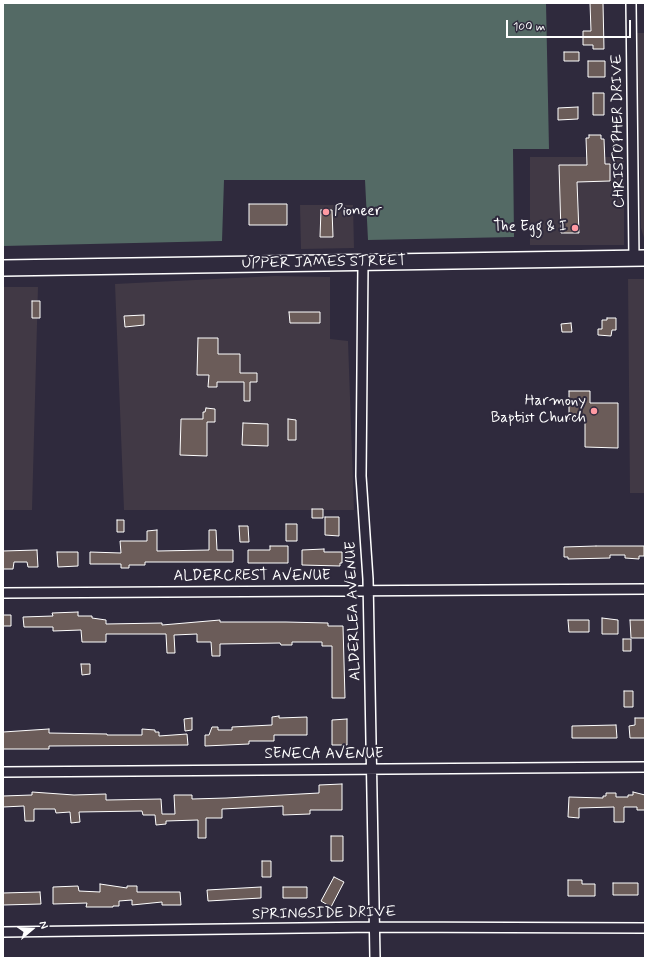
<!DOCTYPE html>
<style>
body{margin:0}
#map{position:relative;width:648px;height:961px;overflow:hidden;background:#2f2a3d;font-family:Mynerve,sans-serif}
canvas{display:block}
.frame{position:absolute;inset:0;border:4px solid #fff;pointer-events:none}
.north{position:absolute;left:12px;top:909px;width:40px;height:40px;-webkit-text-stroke:3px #2f2a3d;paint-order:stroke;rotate:71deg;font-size:11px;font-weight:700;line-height:16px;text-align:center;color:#fff}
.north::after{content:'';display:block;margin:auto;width:14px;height:18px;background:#fff;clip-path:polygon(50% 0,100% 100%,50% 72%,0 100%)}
.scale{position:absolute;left:506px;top:20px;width:125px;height:18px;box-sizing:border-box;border:2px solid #fff;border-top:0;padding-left:5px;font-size:12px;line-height:14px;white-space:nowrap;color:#fff;-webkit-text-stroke:3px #2f2a3d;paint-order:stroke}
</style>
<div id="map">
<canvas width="648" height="961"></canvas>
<div class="frame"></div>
<div class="north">N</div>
<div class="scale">100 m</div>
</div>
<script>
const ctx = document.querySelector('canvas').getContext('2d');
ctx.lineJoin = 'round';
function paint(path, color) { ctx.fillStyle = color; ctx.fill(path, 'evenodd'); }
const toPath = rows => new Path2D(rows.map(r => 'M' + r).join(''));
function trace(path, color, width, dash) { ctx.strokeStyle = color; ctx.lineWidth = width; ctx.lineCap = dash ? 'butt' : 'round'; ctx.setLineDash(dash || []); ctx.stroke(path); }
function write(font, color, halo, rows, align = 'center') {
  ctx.font = font + ' Mynerve,sans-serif'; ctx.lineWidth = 4; ctx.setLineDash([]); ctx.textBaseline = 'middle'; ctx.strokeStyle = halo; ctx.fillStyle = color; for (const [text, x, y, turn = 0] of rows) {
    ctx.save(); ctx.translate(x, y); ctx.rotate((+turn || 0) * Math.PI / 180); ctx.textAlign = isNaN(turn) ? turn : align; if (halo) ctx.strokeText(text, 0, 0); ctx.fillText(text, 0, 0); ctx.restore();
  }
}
const built = toPath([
 [637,33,645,33,645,241,641,228],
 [530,157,624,157,624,245,530,245],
 [300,205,353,205,354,248,301,249],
 [275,276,330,277,330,339,348,341,354,510,124,510,115,284],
 [628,279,645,279,645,493,630,493],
 [3,287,38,287,32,510,3,510]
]);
const green = toPath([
 [3,3,546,3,549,149,513,149,514,237,368,240,365,180,224,180,222,241,3,246]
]);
const building = toPath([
 [590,3,603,3,604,49,593,49,593,45,583,45,583,31,591,31,590,3],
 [564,52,579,52,579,61,564,61,564,52],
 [588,61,605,61,605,77,588,77,588,61],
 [593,93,604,93,604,115,593,115,593,93],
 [578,107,578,119,558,120,558,108,578,107],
 [589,135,601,135,601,139,604,139,605,164,610,164,610,181,577,182,579,233,561,233,559,165,587,165,586,138,589,138,589,135],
 [249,204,287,204,287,225,249,225,249,204],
 [321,210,332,210,333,237,320,237,321,210],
 [32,301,40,301,40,318,32,318,32,301],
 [289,312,320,312,320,323,290,323,289,312],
 [144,315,144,325,125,327,124,316,144,315],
 [607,318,616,318,616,330,612,330,611,336,598,335,598,329,602,329,602,320,607,320,607,318],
 [571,323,572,332,562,332,561,324,571,323],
 [198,338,218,338,218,354,240,354,240,373,257,373,257,382,250,382,250,401,244,401,244,382,217,382,217,387,208,387,209,375,197,375,198,338],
 [569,391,590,391,590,403,618,403,618,448,585,447,585,419,569,419,569,391],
 [206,408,215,409,215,422,207,422,207,456,180,455,181,419,203,419,203,412,205,412,206,408],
 [288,419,296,420,296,440,288,440,288,419],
 [243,423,268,424,268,446,242,445,243,423],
 [312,509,323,509,323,518,312,518,312,509],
 [325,517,339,517,339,536,325,535,325,517],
 [117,520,124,520,124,532,117,532,117,520],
 [286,524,297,524,297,541,286,541,286,524],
 [239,526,248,526,249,542,240,542,239,526],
 [157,530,157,551,209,550,209,530,216,530,217,550,233,550,233,562,145,562,145,565,129,565,129,568,121,568,121,564,90,564,90,552,121,553,120,541,147,541,147,531,157,530],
 [270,546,288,546,288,563,248,563,248,550,270,550,270,546],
 [596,546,644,546,644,556,639,556,639,559,625,558,625,555,610,555,610,558,568,559,568,557,564,557,564,547,596,546],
 [324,549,324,552,342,552,342,563,340,563,340,566,302,565,302,550,324,549],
 [37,550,38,567,28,567,27,562,14,562,13,569,3,569,3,551,37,550],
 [57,552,78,552,78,566,58,567,57,552],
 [78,612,78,616,92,616,92,618,106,620,106,624,162,623,162,625,220,620,220,622,286,622,328,623,328,626,343,626,345,698,332,698,332,646,322,646,322,642,292,642,292,645,281,645,280,643,220,644,220,656,212,656,211,642,197,642,197,634,174,635,175,653,167,653,166,634,106,634,106,642,82,642,81,630,53,631,53,627,24,627,23,617,53,616,52,613,78,612],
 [3,615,11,615,11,626,3,626,3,615],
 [602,618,618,620,618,634,602,634,602,618],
 [568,620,589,620,589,632,569,632,568,620],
 [630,620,645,620,645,638,631,638,630,620],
 [623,639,631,639,631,651,623,651,623,639],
 [81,664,90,664,90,674,82,675,81,664],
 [624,691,633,691,633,707,624,707,624,691],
 [279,716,279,718,307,717,307,735,274,735,274,741,249,741,249,744,205,746,205,735,209,735,212,727,218,727,218,730,232,730,232,727,272,725,272,717,279,716],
 [192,718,192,730,185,731,184,719,192,718],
 [635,718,645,718,645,738,630,738,629,726,635,725,635,718],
 [347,719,347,745,332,745,332,720,347,719],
 [616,725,617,738,572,738,572,726,616,725],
 [49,729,49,733,107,734,107,735,142,735,142,729,155,730,155,732,159,732,159,736,187,734,188,745,49,746,49,749,3,749,3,732,49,729],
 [342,784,342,810,310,810,310,814,283,815,283,806,222,809,222,818,206,818,206,838,198,838,198,820,166,821,166,824,156,825,155,815,143,815,142,811,79,812,80,822,71,823,70,812,56,813,55,809,34,809,34,821,25,821,24,806,3,807,3,796,32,795,32,792,74,795,106,794,106,800,161,799,162,814,175,814,174,795,192,795,192,799,226,798,319,793,319,785,342,784],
 [633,792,645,795,645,810,637,810,637,807,624,807,624,822,614,822,614,807,579,808,579,818,568,817,569,797,603,798,603,796,606,796,606,793,616,793,616,797,628,797,628,795,633,795,633,792],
 [331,836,343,836,343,861,331,861,331,836],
 [262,861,271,861,271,877,262,877,262,861],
 [334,877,344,882,331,907,321,901,334,877],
 [568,880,582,880,582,884,595,884,595,896,568,896,568,880],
 [613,883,638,883,638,895,613,895,613,883],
 [100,884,127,888,127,886,137,886,137,892,180,892,181,905,162,905,162,902,132,905,132,900,119,901,119,906,113,906,113,907,86,907,87,903,53,904,53,887,78,886,79,891,100,892,100,884],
 [261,887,261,898,208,901,207,890,261,887],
 [283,887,307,887,307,898,283,898,283,887],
 [40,892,41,904,3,905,3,893,40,892]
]);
const street = toPath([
 [631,3,634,259],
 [363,263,361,476,368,579,375,958],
 [3,593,645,589],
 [3,772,645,767],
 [3,932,375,927,645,928]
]);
const primary = toPath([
 [3,268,645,258]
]);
const markers = [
 [326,212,4,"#ff9aa2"],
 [575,228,4,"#ff9aa2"],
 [594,411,4,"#ff9aa2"]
];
const streetNames = [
 ["CHRISTOPHER DRIVE",619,131,-91],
 ["UPPER JAMES STREET",324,263,-1],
 ["ALDERCREST AVENUE",252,577],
 ["ALDERLEA AVENUE",354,611,-92],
 ["SENECA AVENUE",324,755],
 ["SPRINGSIDE DRIVE",324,914,-1]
];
const poiNames = [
 ["Pioneer",334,212,"left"],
 ["The Egg & I",567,228],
 ["Harmony",586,402],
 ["Baptist Church",586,419]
];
paint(built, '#413945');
paint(green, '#546a65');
paint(building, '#6b5c59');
trace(building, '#fff', 1);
trace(street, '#fff', 12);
trace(primary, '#fff', 18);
trace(street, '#2f2a3d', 9);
trace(primary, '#2f2a3d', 15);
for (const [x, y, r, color] of markers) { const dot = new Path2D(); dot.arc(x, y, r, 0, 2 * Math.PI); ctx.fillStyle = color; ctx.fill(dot); trace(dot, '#2f2a3d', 1.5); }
write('15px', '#fff', '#2f2a3d', streetNames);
write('15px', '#fff', '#2f2a3d', poiNames, 'right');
</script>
